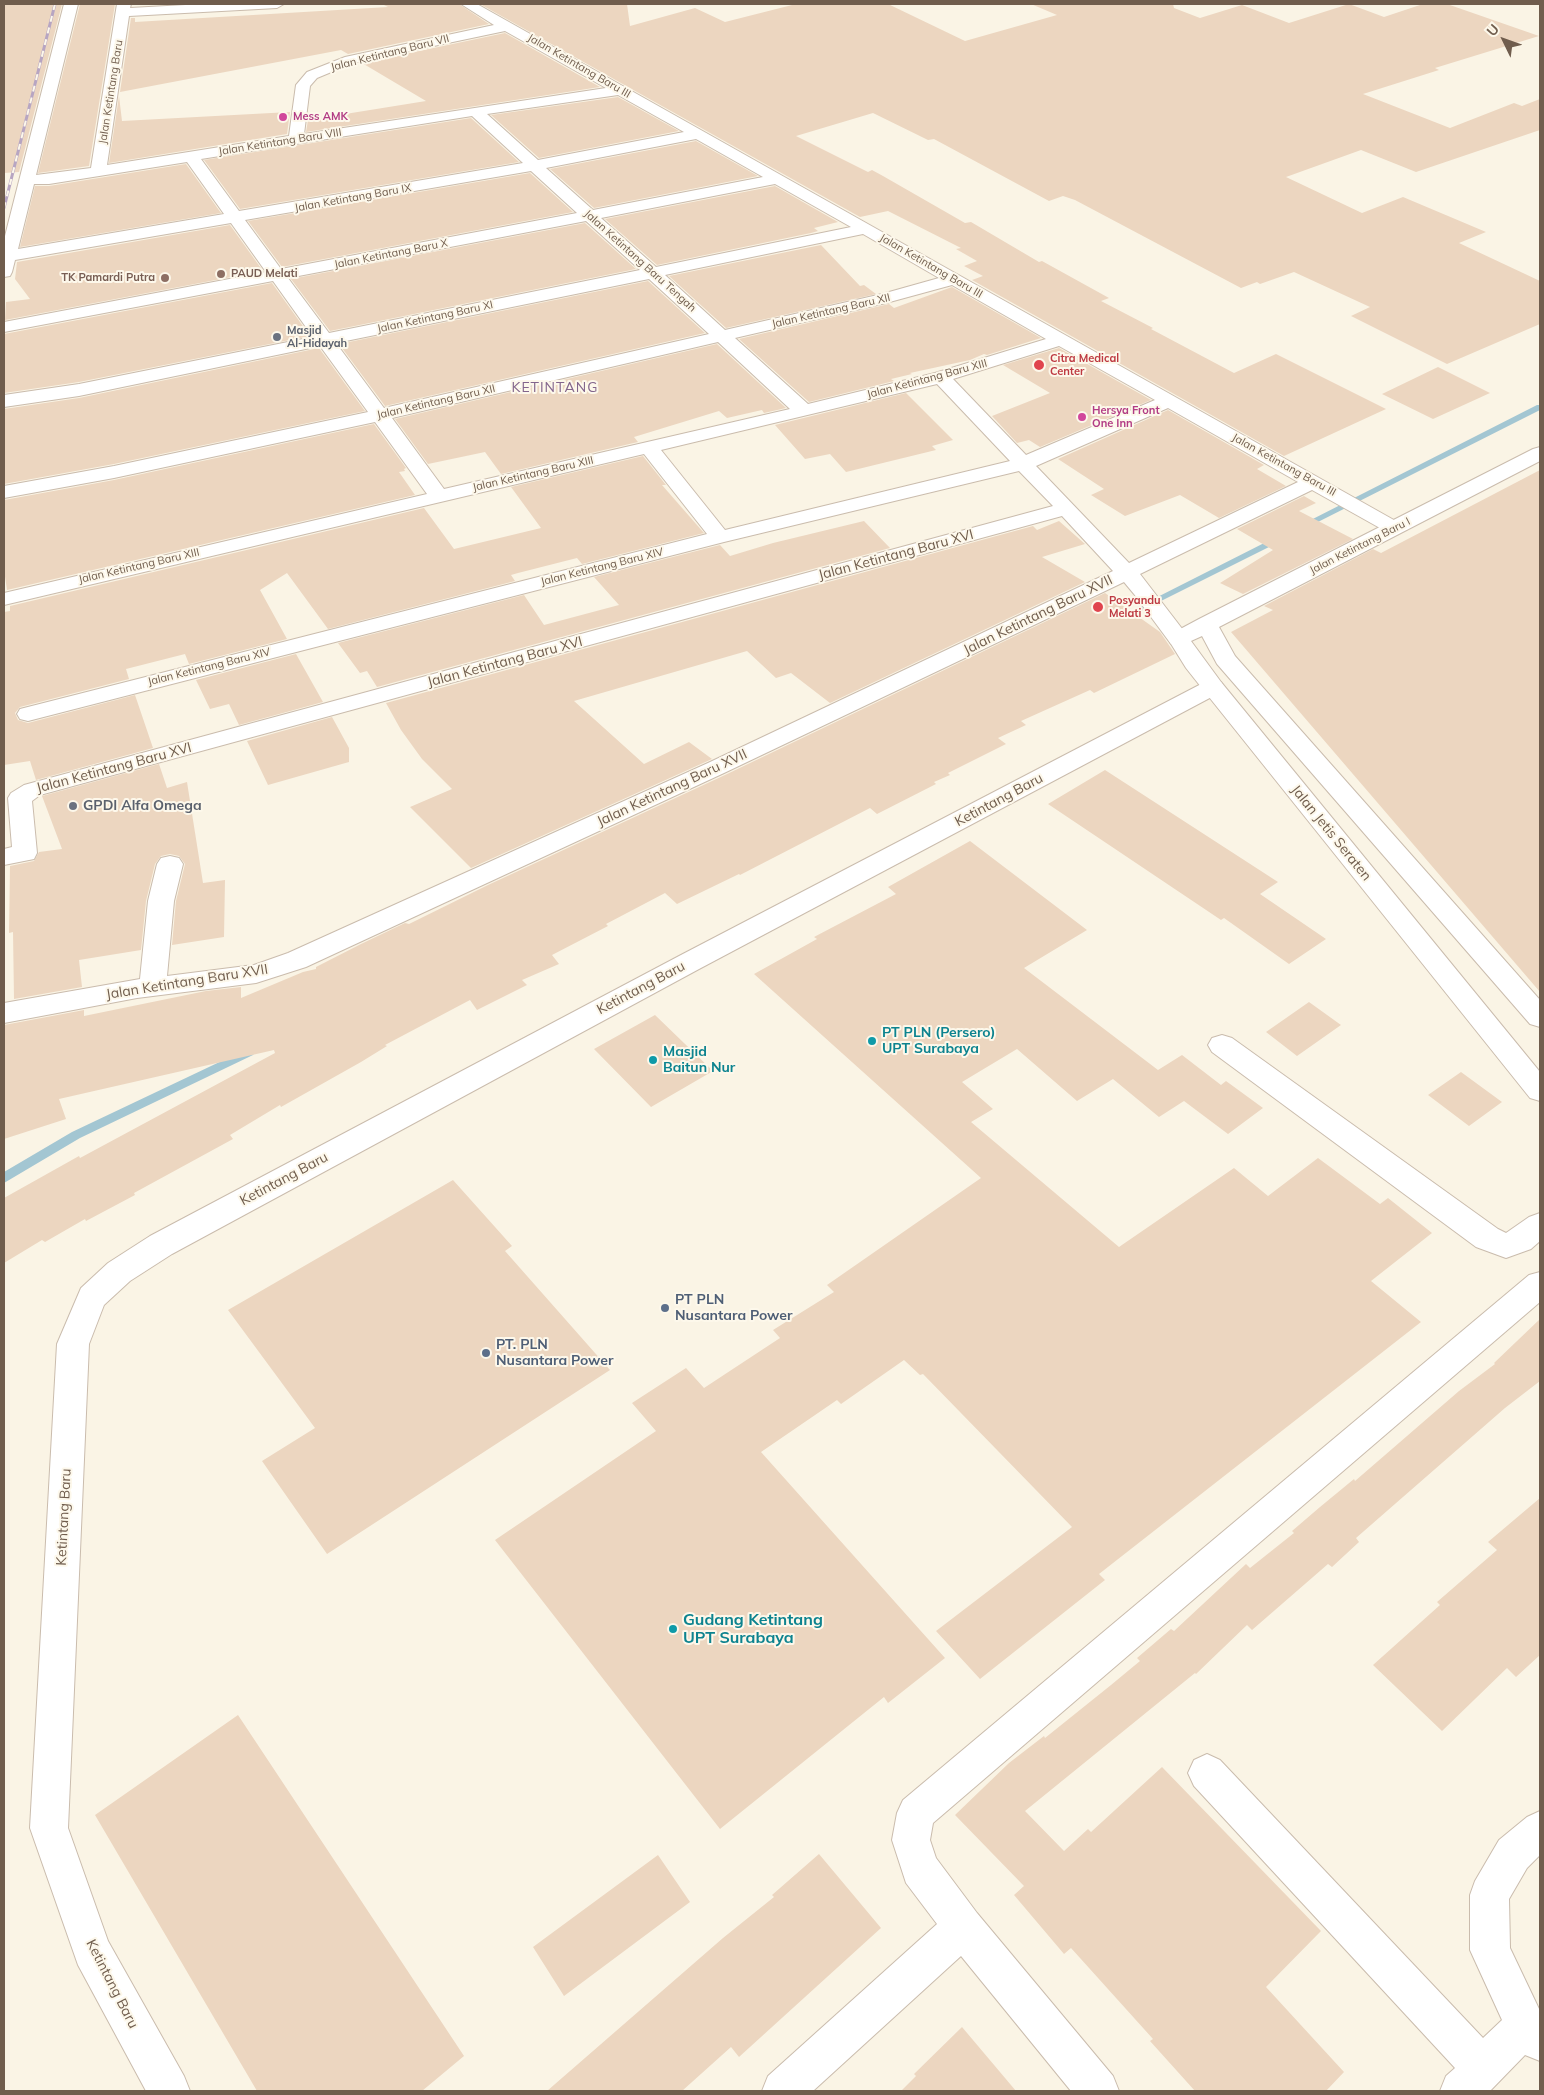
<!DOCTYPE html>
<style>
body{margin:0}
#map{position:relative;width:1544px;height:2095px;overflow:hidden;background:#faf4e5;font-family:Mulish,sans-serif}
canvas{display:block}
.frame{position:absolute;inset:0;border:5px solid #705d4d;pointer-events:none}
.north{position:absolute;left:1479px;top:15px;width:50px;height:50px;-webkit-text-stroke:4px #fdf8eb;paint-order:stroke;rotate:312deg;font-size:14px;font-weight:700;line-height:20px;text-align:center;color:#705d4d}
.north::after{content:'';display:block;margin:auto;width:18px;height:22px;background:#705d4d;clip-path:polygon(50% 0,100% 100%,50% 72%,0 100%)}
</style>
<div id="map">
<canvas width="1544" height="2095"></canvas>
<div class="frame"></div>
<div class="north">U</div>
</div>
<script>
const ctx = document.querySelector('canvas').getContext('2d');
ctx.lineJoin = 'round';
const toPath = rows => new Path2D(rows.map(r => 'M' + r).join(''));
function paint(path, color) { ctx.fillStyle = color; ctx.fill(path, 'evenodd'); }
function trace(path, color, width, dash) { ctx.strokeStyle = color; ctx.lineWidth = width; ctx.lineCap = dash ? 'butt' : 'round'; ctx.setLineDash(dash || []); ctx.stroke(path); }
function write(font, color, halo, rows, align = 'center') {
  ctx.font = font + ' Mulish,sans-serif'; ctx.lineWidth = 4; ctx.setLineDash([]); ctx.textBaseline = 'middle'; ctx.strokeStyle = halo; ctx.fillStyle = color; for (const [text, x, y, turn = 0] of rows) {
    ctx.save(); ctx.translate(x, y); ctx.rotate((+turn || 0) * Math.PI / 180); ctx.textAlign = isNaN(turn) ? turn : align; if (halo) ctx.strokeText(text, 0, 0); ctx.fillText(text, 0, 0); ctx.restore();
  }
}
const stream = toPath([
 [1537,405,1540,405,1540,410,1306,528,1303,529,1299,526,1537,405],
 [1278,536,1282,539,1281,541,1121,621,1115,621,1114,619,1278,536],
 [249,1048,255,1052,253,1055,80,1138,4,1183,4,1172,72,1132,249,1048]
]);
const building = toPath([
 [4,4,62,4,19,172,4,173],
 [80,4,115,4,89,166,38,173],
 [382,4,459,4,489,24,348,54,341,50,120,92,131,18,135,18,135,22,388,7],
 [480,4,627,4,630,26,695,8,725,22,796,4,888,4,965,41,1057,15,1031,4,1173,4,1174,8,1200,18,1242,5,1289,23,1349,4,1384,17,1423,4,1447,4,1539,36,1435,68,1439,70,1363,94,1450,128,1514,103,1522,106,1540,99,1540,130,1416,172,1361,150,1286,177,1362,213,1403,197,1486,232,1459,243,1540,281,1540,324,1447,364,1351,316,1370,307,1294,272,1260,284,1257,282,1241,288,1075,200,1063,196,1049,201,934,139,928,140,873,113,796,136,868,172,872,170,883,176,965,223,971,222,1039,262,1042,261,1109,298,1101,301,1153,328,1151,329,1234,373,1276,354,1386,409,1284,456,972,280,983,276,964,266,977,261,956,249,961,248,888,211,860,217],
 [505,33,600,87,306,132,308,120,426,101,362,63],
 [119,96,122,121,290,112,287,134,109,163],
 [618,97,679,131,539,158,491,115],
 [471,118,519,162,240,209,204,160],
 [696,141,758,176,594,208,550,169],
 [186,164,221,213,20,247,35,186,49,186],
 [530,173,573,212,282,267,248,221],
 [775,186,838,222,814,228,818,231,811,233,657,265,605,219],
 [585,223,636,269,330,331,291,279],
 [230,225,263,271,5,320,6,302,30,299,15,279,17,262],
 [821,245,860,286,864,285,876,294,726,328,669,276],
 [648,281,705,333,385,406,339,344],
 [272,283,310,336,79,382,4,393,4,334],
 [952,287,1041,338,987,355,984,354,970,360,910,373,912,374,891,379,894,381,809,402,739,339,889,304,894,308],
 [717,344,786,408,764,413,762,410,727,418,719,411,634,437,638,442,501,474,485,452,428,464,395,419],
 [319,348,365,411,114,464,4,484,4,409,79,398],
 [1059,348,1151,400,1040,447,1029,440,1017,443,992,416,1050,393,1003,365],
 [1438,367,1490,393,1433,419,1382,394],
 [906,393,953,440,932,446,936,450,846,472,830,454,805,459,775,425],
 [1168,410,1264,465,1257,469,1286,486,1219,518,1180,495,1125,516,1091,495,1104,489,1058,459],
 [374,424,406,468,404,469,405,471,399,472,415,495,7,590,4,570,4,500,114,480],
 [643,456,666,485,662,485,704,533,582,564,577,558,518,573,511,575,515,581,328,629,287,573,260,590,287,639,189,664,185,654,126,669,129,679,20,707,15,713,18,720,28,723,135,695,153,748,36,780,30,761,4,765,4,612,10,611,10,606,424,508,454,549,541,528,511,487],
 [1540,470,1540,992,1231,632,1273,610,1264,606,1373,549,1381,553],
 [1304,496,1316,503,1299,511,1353,539,1243,594,1220,583,1273,550,1237,529],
 [864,521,890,548,377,687,367,671,360,673,338,643,524,595,544,625,619,605,594,577,720,545,730,556,773,543],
 [1059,521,1085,544,1042,557,1085,582,830,703,791,673,776,678,747,651,574,701,644,764,689,742,712,759,471,868,410,807,452,789,422,759,401,730,386,703,1033,526,1037,530],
 [1105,593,1160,632,1175,654,1094,693,1090,690,1021,721,1026,725,998,738,1006,744,948,773,950,775,934,782,936,784,877,814,870,808,740,875,739,874,677,904,665,893,606,924,608,926,552,955,559,964,522,980,527,985,477,1010,470,1000,385,1045,387,1046,361,1062,281,1107,280,1105,230,1135,233,1139,134,1193,135,1195,86,1221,85,1219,45,1242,42,1240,4,1263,4,1198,79,1156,80,1158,275,1053,274,1050,59,1099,66,1119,4,1139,4,1025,84,1010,84,1016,206,991,241,987,241,998,303,972,316,969,316,967,361,944,405,923,409,924,488,885,725,775],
 [296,654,323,702,239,725,229,704,210,709,196,680],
 [332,717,349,748,349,762,268,785,247,741],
 [159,764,167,788,187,782,203,883,225,880,224,937,172,945,176,901,185,864,179,856,170,854,161,856,155,864,146,901,141,950,79,960,82,987,14,999,13,932,9,933,10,866,34,861,39,852,62,849,42,796],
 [1105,770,1278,882,1260,894,1326,939,1289,964,1224,918,1221,920,1048,804],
 [970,841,1087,930,1024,968,1158,1070,1182,1055,1221,1085,1226,1081,1263,1108,1228,1134,1184,1101,1159,1117,1113,1079,1077,1101,1017,1049,962,1082,993,1109,971,1122,1119,1247,1234,1168,1268,1196,1318,1158,1380,1204,1388,1198,1432,1233,1371,1281,1421,1322,1099,1574,1105,1580,980,1679,936,1631,1072,1527,923,1374,920,1375,904,1360,841,1404,837,1400,761,1452,945,1658,888,1703,884,1697,720,1829,495,1540,656,1431,632,1403,686,1368,704,1388,780,1338,773,1330,834,1292,827,1285,981,1178,754,974,817,939,814,937,896,894,888,887],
 [1309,1002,1341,1025,1297,1056,1266,1032],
 [655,1015,713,1071,651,1107,594,1049],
 [1461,1072,1502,1102,1469,1126,1428,1095],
 [453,1180,512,1246,505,1251,610,1370,327,1554,262,1461,315,1428,228,1310],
 [1540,1319,1540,1381,1505,1408,1356,1538,1359,1542,1332,1567,1328,1564,1252,1630,1247,1625,1196,1674,1195,1673,1025,1811,1064,1851,1088,1829,1091,1832,1162,1767,1321,1931,1266,1987,1344,2072,1326,2091,1195,2091,1150,2041,1153,2039,1071,1948,1064,1954,1014,1895,1024,1886,955,1815,1009,1763,1044,1736,1045,1738,1111,1685,1140,1661,1137,1658,1171,1629,1174,1631,1246,1564,1250,1568,1294,1533,1292,1531,1320,1507,1354,1479,1355,1481,1459,1391,1495,1364,1494,1363],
 [1540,1498,1540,1655,1516,1677,1507,1668,1442,1731,1373,1665,1440,1605,1437,1602,1497,1550,1488,1542],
 [238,1715,464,2056,422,2091,257,2091,95,1815],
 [819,1854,881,1928,739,2057,731,2047,682,2091,547,2091,723,1938,774,1897,772,1895],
 [658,1855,690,1902,564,1996,533,1947],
 [962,2027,1016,2091,901,2091,916,2076,914,2074]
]);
const minor = toPath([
 [64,4,78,4,36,175,91,168,117,4,131,4,130,8,204,4,284,4,277,8,129,16,107,165,289,136,296,85,307,72,345,57,494,25,461,4,477,4,1401,524,1404,528,1401,532,1394,534,1387,532,1312,490,1140,574,1190,639,1187,644,1179,646,1171,644,1134,594,1124,582,724,773,306,967,256,983,137,998,4,1023,4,1003,140,979,148,901,157,864,161,858,170,856,179,858,183,864,174,901,167,976,254,965,288,953,708,763,1113,571,1062,516,40,795,32,801,37,853,34,859,4,865,4,849,12,847,8,798,11,793,24,785,1053,506,1019,471,724,542,28,721,20,719,17,714,20,709,707,534,644,454,4,605,4,593,427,494,375,422,114,478,4,498,4,486,114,466,368,412,320,346,79,396,4,407,4,395,79,384,313,337,273,281,4,332,4,322,266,272,231,223,15,260,12,272,10,276,4,277,4,240,64,4],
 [505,31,606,88,304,134,310,86,317,78,353,63,505,31],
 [618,95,684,132,538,160,487,114,618,95],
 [472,116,523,163,239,211,201,159,472,116],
 [696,139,763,177,593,210,546,168,696,139],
 [187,162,224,214,18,249,34,184,49,184,187,162],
 [531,171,577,213,281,269,245,220,531,171],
 [775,184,851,227,656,267,601,218,775,184],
 [586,221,640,270,329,333,288,278,586,221],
 [863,234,939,278,882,294,725,330,665,275,863,234],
 [649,279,709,334,384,408,336,343,649,279],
 [952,285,1046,339,935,373,808,404,735,338,886,303,952,285],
 [718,342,790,409,444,489,392,418,718,342],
 [1059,346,1155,400,1026,455,953,379,1059,346],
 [937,384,1010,461,725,530,661,450,937,384],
 [1168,408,1298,482,1129,563,1036,466,1168,408],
 [1213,680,1221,682,1224,687,1221,692,699,969,172,1254,130,1281,104,1305,89,1344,68,1828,108,1941,184,2076,190,2091,146,2091,78,1965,30,1828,57,1344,81,1288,108,1263,150,1236,681,955,1205,682,1213,680],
 [1222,1035,1232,1038,1498,1229,1506,1233,1529,1217,1540,1213,1540,1241,1531,1249,1506,1258,1476,1247,1212,1052,1208,1045,1212,1038,1222,1035],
 [1540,1272,1540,1302,933,1823,930,1840,936,1858,977,1913,1113,2076,1119,2091,1071,2091,961,1956,813,2091,762,2091,768,2076,937,1924,906,1883,892,1840,897,1813,903,1800,1529,1275,1540,1272],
 [1207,1754,1220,1760,1483,2038,1502,2020,1470,1950,1470,1895,1475,1881,1499,1840,1527,1817,1540,1811,1540,1855,1527,1868,1509,1899,1510,1948,1540,2011,1540,2061,1525,2055,1490,2091,1440,2091,1446,2076,1455,2068,1194,1786,1188,1773,1194,1760,1207,1754]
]);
const tertiary = toPath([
 [1540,447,1540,461,1219,627,1235,656,1540,1000,1540,1027,1530,1024,1217,664,1202,636,1191,641,1221,682,1540,1072,1540,1101,1530,1098,1205,692,1186,668,1168,639,1171,634,1199,619,1533,449,1540,447]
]);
const rail = toPath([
 [4,208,55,4]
]);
const markers = [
 [283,117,5,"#d1479c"],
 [221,274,5,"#8d6e63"],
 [165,278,5,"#8d6e63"],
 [277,337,5,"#6b7280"],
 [1039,365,6,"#e0444e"],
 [1082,417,5,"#d1479c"],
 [1098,607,6,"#e0444e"],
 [73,806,5,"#6b7280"],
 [872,1041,5,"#0f9aa8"],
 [653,1060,5,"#0f9aa8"],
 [665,1308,5,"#5c6f8a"],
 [486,1353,5,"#5c6f8a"],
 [673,1629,5,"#0f9aa8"]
];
const farStreetnames = [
 ["Jalan Ketintang Baru VII",390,53,-14],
 ["Jalan Ketintang Baru III",579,66,30],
 ["Jalan Ketintang Baru",111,92,-81],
 ["Jalan Ketintang Baru VIII",280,142,-9],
 ["Jalan Ketintang Baru IX",353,198,-10],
 ["Jalan Ketintang Baru X",391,254,-11],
 ["Jalan Ketintang Baru Tengah",640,261,42],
 ["Jalan Ketintang Baru III",931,266,30],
 ["Jalan Ketintang Baru XII",831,311,-13],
 ["Jalan Ketintang Baru XI",435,317,-12],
 ["Jalan Ketintang Baru XIII",927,379,-15],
 ["Jalan Ketintang Baru XII",436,402,-13],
 ["Jalan Ketintang Baru III",1284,465,29],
 ["Jalan Ketintang Baru XIII",533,474,-13],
 ["Jalan Ketintang Baru I",1360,546,-27],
 ["Jalan Ketintang Baru XIII",139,566,-13],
 ["Jalan Ketintang Baru XIV",602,567,-14],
 ["Jalan Ketintang Baru XIV",209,667,-14]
];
const farHotelnames = [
 ["Mess AMK",293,117],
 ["Hersya Front",1092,411],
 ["One Inn",1092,424]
];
const farEducationnames = [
 ["PAUD Melati",231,274],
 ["TK Pamardi Putra",155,278,"right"]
];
const farWorshipnames = [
 ["Masjid",287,331],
 ["Al-Hidayah",287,344]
];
const farHealthnames = [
 ["Citra Medical",1050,359],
 ["Center",1050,372],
 ["Posyandu",1109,601],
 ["Melati 3",1109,614]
];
const farQuarternames = [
 ["KETINTANG",555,388]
];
const streetNames = [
 ["Jalan Ketintang Baru XVI",896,555,-15],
 ["Jalan Ketintang Baru XVII",1038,615,-26],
 ["Jalan Ketintang Baru XVI",505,662,-15],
 ["Jalan Ketintang Baru XVI",114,768,-15],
 ["Jalan Ketintang Baru XVII",672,788,-25],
 ["Ketintang Baru",999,800,-28],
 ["Jalan Jetis Seraten",1331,833,51],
 ["Jalan Ketintang Baru XVII",187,982,-9],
 ["Ketintang Baru",641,988,-28],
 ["Ketintang Baru",284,1179,-28],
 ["Ketintang Baru",64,1517,-87],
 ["Ketintang Baru",112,1984,63]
];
const worshipNames = [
 ["GPDI Alfa Omega",83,806]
];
const cultureNames = [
 ["PT PLN (Persero)",882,1033],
 ["UPT Surabaya",882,1049],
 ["Masjid",663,1052],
 ["Baitun Nur",663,1068]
];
const serviceNames = [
 ["PT PLN",675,1300],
 ["Nusantara Power",675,1316],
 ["PT. PLN",496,1345],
 ["Nusantara Power",496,1361]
];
const nearCulturenames = [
 ["Gudang Ketintang",683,1620],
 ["UPT Surabaya",683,1638]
];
paint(stream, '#a3c6d2');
paint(building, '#ecd6c0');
trace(minor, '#cabcad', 2);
trace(tertiary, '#cabcad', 2);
paint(minor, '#fff');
paint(tertiary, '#fff');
trace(rail, '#b7a5c2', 3);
trace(rail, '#fdf8eb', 2, [6]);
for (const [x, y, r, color] of markers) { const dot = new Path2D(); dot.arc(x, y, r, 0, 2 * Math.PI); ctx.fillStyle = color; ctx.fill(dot); trace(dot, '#fdf8eb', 2); }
write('11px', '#705d4d', '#fdf8eb', farStreetnames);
write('bold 11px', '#b23c85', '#fdf8eb', farHotelnames, 'left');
write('bold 11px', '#785e54', '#fdf8eb', farEducationnames, 'left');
write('bold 11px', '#5b616d', '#fdf8eb', farWorshipnames, 'left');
write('bold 11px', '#be3a42', '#fdf8eb', farHealthnames, 'left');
ctx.letterSpacing = '1px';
write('14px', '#83658c', '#fdf8eb', farQuarternames);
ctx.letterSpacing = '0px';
write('14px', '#705d4d', '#fdf8eb', streetNames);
write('bold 14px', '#5b616d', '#fdf8eb', worshipNames, 'left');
write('bold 14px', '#0d838f', '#fdf8eb', cultureNames, 'left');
write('bold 14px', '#4e5e75', '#fdf8eb', serviceNames, 'left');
write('bold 16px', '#0d838f', '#fdf8eb', nearCulturenames, 'left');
</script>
